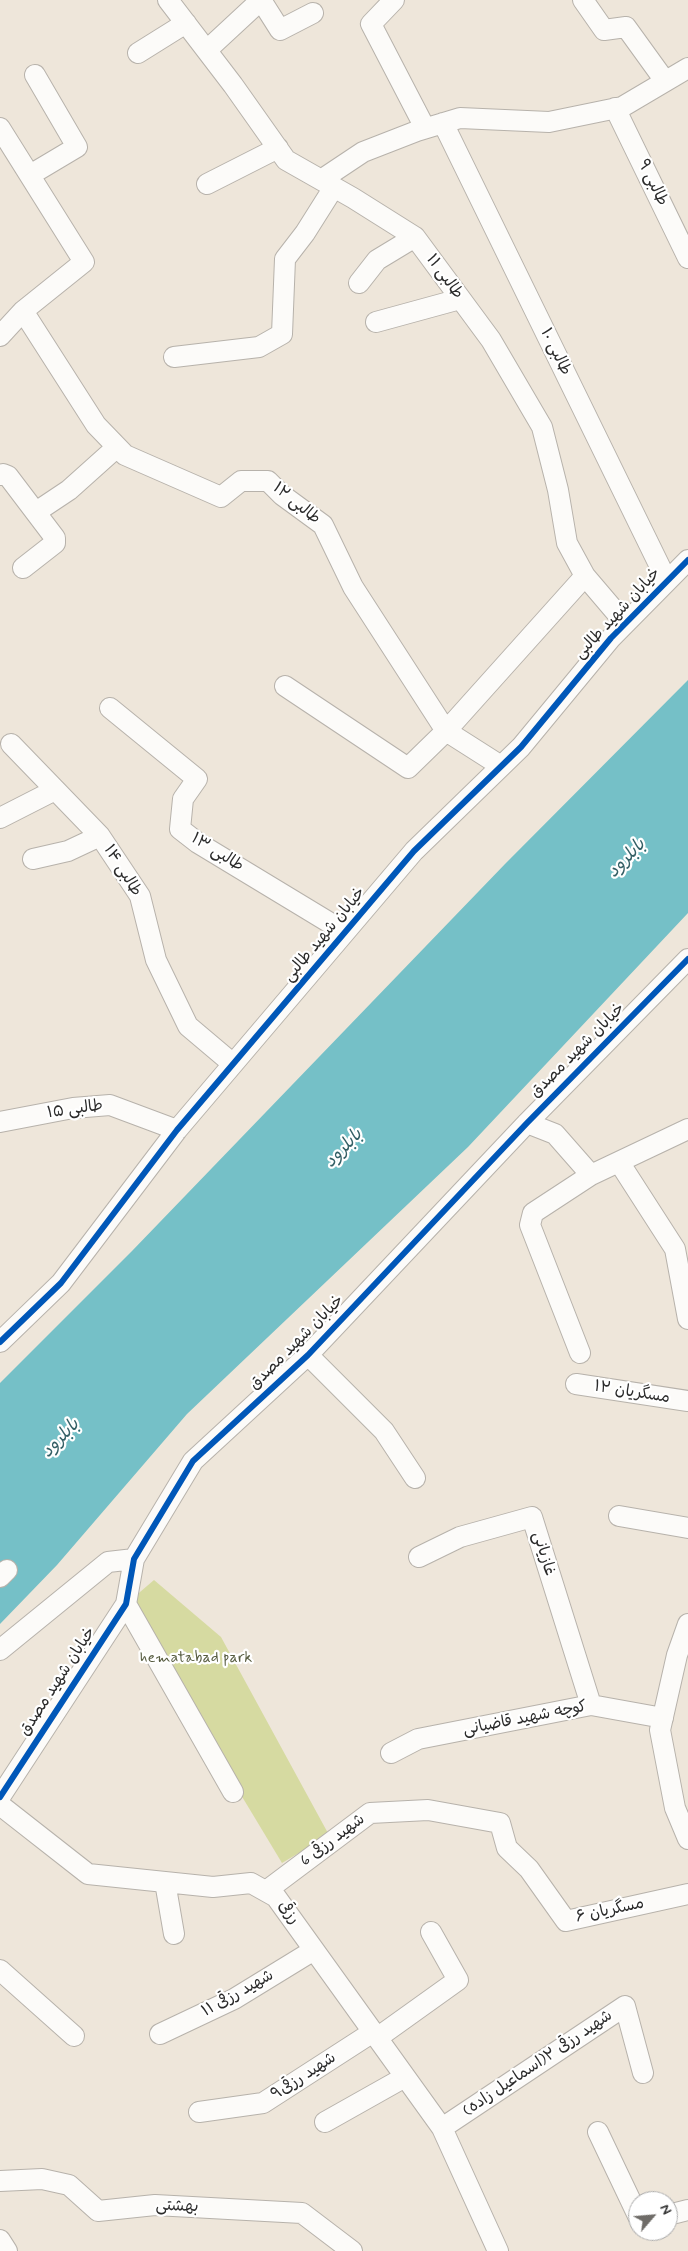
<!DOCTYPE html>
<meta charset="utf-8">
<style>
body{margin:0}
#map{position:relative;width:688px;height:2251px;overflow:hidden;background:#eee6da;font-family:Mynerve,sans-serif}
canvas{display:block}
.north{position:absolute;left:628px;top:2191px;width:50px;height:50px;box-sizing:border-box;background:#fff;border:1px solid #aaa;border-radius:50%;rotate:63deg;font-size:14px;font-weight:700;line-height:20px;text-align:center;color:#2b2b2b}
.north::after{content:'';display:block;margin:auto;width:18px;height:22px;background:#6f6c68;clip-path:polygon(50% 0,100% 100%,50% 72%,0 100%)}
</style>
<div id="map">
<canvas width="688" height="2251"></canvas>
<div class="north">N</div>
</div>
<script>
const ctx = document.querySelector('canvas').getContext('2d');
ctx.lineJoin = 'round';
function paint(path, color) { ctx.fillStyle = color; ctx.fill(path, 'evenodd'); }
const toPath = rows => new Path2D(rows.map(r => 'M' + r).join(''));
function trace(path, color, width, dash) { ctx.strokeStyle = color; ctx.lineWidth = width; ctx.lineCap = dash ? 'butt' : 'round'; ctx.setLineDash(dash || []); ctx.stroke(path); }
function write(font, color, halo, rows, align = 'center') {
  ctx.font = font + ' Mynerve,"Playpen Sans Arabic",sans-serif'; ctx.lineWidth = 4.5; ctx.setLineDash([]); ctx.textBaseline = 'middle'; ctx.strokeStyle = halo; ctx.fillStyle = color; for (const [text, x, y, turn = 0] of rows) {
    ctx.save(); ctx.translate(x, y); ctx.rotate((+turn || 0) * Math.PI / 180); ctx.textAlign = isNaN(turn) ? turn : align; if (halo) ctx.strokeText(text, 0, 0); ctx.fillText(text, 0, 0); ctx.restore();
  }
}
const green = toPath([
 [154,1580,221,1637,329,1835,282,1863,126,1604]
]);
const water = toPath([
 [688,680,688,913,468,1147,187,1414,57,1565,0,1624,0,1383,132,1251,505,864]
]);
const minor = toPath([
 [168,0,233,85,286,160,353,198,415,237,491,340,542,427,558,490,567,543,585,576,625,623],
 [394,0,371,24,425,128],
 [583,0,604,30,626,27,665,81],
 [207,50,261,0,280,30,313,13],
 [138,53,186,23],
 [615,108,688,258],
 [443,123,667,581],
 [0,128,84,262,23,311,0,336],
 [30,175,77,147,35,75],
 [321,180,363,152,417,131,460,118,549,122,622,107,688,68],
 [207,184,278,148],
 [359,283,377,260,415,237],
 [23,311,96,425,125,455,221,497,241,481,268,481,282,495,323,525,353,587,446,731,501,766],
 [376,322,460,299],
 [174,357,259,347,282,334,285,259,305,233,334,187],
 [0,475,3,474,8,476,55,538,55,543,23,568],
 [36,512,69,490,117,447],
 [285,686,408,768,446,731,585,576],
 [110,708,197,779,183,799,180,829,198,843,345,932],
 [11,744,100,836,140,896,156,960,188,1026,233,1064],
 [0,818,55,790],
 [33,859,68,851,100,836],
 [0,1122,73,1108,110,1105,177,1130],
 [527,1123,555,1134,591,1175,688,1129],
 [619,1162,675,1249,688,1319],
 [0,1342,61,1283,177,1130,414,851,521,747,611,638,688,560],
 [580,1353,530,1225,533,1213,591,1175],
 [308,1355,384,1431,415,1478],
 [576,1384,688,1401],
 [619,1516,688,1528],
 [419,1557,460,1537,532,1517,591,1705],
 [0,1577,7,1570],
 [126,1604,233,1792],
 [688,1624,677,1655,660,1730,675,1808,688,1839],
 [0,1650,108,1562,134,1559],
 [391,1753,418,1739,591,1705,663,1718],
 [0,1797,126,1604,134,1559,193,1461,308,1355,527,1123,688,959],
 [0,1805,88,1874,213,1887,251,1883,276,1897,442,2128,498,2251],
 [165,1882,174,1934],
 [266,1891,370,1813,428,1810,500,1823,507,1848,529,1869,566,1921,688,1894],
 [0,1970,74,2036],
 [160,2034,234,1999,314,1950],
 [377,2038,458,1980,431,1932],
 [199,2112,263,2103,373,2032],
 [325,2122,405,2077],
 [442,2128,625,2006,643,2073],
 [598,2132,638,2216],
 [0,2181,42,2179,69,2185,98,2211,155,2205,302,2213,352,2251],
 [668,2215,688,2210],
 [0,2240,7,2251]
]);
const cycleway = toPath([
 [0,1342,61,1283,177,1130,414,851,521,747,611,638,688,560],
 [0,1797,126,1604,134,1559,193,1461,308,1355,527,1123,688,959]
]);
const streetNames = [
 ["طالبی ۹",652,183,64],
 ["طالبی ۱۱",444,277,54],
 ["طالبی ۱۰",555,352,64],
 ["طالبی ۱۲",296,504,39],
 ["خیابان شهید طالبی",618,614,-47],
 ["طالبی ۱۳",217,853,32],
 ["طالبی ۱۴",122,871,58],
 ["خیابان شهید طالبی",325,935,-50],
 ["خیابان شهید مصدق",578,1051,-45],
 ["طالبی ۱۵",75,1110,-8],
 ["خیابان شهید مصدق",297,1343,-45],
 ["مسگریان ۱۲",632,1393,9],
 ["غازیانی",543,1554,73],
 ["خیابان شهید مصدق",58,1682,-57],
 ["کوچه شهید قاضیانی",525,1719,-11],
 ["شهید رزقی 6",333,1841,-37],
 ["مسگریان ۶",610,1911,-12],
 ["رزقی",288,1913,54],
 ["شهید رزقی ۱۱",238,1994,-29],
 ["شهید رزقی ۲(اسماعیل زاده)",538,2064,-34],
 ["شهید رزقی۹",304,2077,-33],
 ["بهشتی",177,2207,2]
];
const parkNames = [
 ["hematabad park",196,1659]
];
const waterNames = [
 ["بابلرود",627,859,-46],
 ["بابلرود",344,1149,-46],
 ["بابلرود",61,1439,-46]
];
paint(green, '#d6daa1');
paint(water, '#75c0c7');
trace(minor, '#b7b2ab', 22);
trace(minor, '#fcfbf9', 20);
trace(cycleway, '#0057b8', 6);
write('16px', '#2b2b2b', '#fff', streetNames);
write('16px', '#585d41', '#fff', parkNames);
write('italic 18px', '#346066', '#fff', waterNames);
</script>
